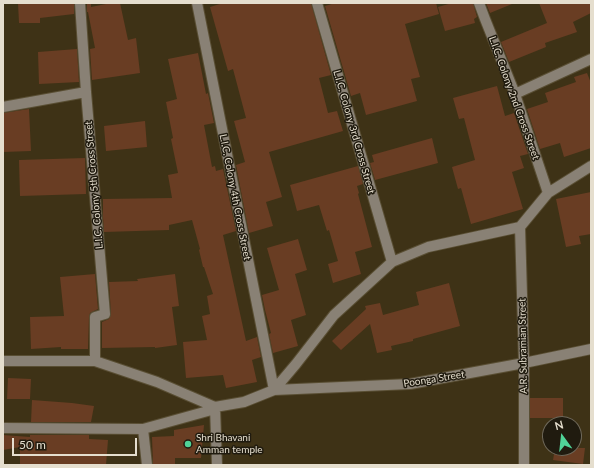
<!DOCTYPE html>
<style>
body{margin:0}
#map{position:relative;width:594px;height:468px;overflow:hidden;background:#3e3216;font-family:Lato,sans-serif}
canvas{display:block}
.frame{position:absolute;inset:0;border:4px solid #e5dece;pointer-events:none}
.north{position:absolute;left:542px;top:416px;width:40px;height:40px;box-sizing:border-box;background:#201b0f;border:1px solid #6f695b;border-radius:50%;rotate:345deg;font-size:11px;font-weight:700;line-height:16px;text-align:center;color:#e5dece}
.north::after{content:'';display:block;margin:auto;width:14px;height:18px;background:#50d398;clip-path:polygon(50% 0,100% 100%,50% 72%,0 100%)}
.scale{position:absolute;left:12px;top:438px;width:125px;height:18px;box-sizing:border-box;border:2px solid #e5dece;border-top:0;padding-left:5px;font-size:12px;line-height:14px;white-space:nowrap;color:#e5dece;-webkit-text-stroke:3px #201b0f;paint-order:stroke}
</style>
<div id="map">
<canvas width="594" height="468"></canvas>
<div class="frame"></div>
<div class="north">N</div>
<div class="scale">50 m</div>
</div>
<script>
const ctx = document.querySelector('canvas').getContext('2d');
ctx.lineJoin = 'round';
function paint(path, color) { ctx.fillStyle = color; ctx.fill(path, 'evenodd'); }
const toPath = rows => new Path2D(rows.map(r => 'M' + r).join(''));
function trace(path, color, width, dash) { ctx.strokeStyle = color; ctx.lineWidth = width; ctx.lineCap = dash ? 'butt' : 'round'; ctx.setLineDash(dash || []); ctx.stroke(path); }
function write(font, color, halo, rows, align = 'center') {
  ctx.font = font + ' Lato,sans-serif'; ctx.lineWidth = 3; ctx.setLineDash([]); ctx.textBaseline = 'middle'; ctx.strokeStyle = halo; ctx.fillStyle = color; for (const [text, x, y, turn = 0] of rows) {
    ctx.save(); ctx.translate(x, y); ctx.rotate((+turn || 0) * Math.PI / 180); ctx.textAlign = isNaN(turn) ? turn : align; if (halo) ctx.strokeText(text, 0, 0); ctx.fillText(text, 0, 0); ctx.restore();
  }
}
const building = toPath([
 [18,3,74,3,74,14,40,18,40,23,19,23],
 [87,3,91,3,91,7,111,3,120,3,128,40,136,38,140,73,92,80,90,49,95,48,88,12,87,12],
 [223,3,311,3,331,75,319,78,328,113,337,111,343,131,269,152,282,197,266,202,273,226,249,233,236,165,245,162,234,121,246,118,233,69,228,71,210,7],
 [335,3,436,3,439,14,405,24,420,77,411,79,417,101,366,115,360,93,351,96,325,6],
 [452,3,473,3,477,17,474,19,475,23,445,31,438,7],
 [486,3,512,3,512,4,490,13],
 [539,3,591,3,591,13,573,22,577,32,545,43,546,47,509,62,501,42,547,23],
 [77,49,79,82,39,84,38,52],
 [198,53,206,94,208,93,214,123,204,125,212,167,215,166,216,171,223,169,236,231,223,235,246,341,257,337,261,357,252,360,257,382,226,388,223,375,186,378,183,342,207,340,202,316,210,314,207,296,213,294,204,267,203,267,199,250,200,249,192,220,169,225,169,230,104,232,103,217,103,199,172,198,168,175,178,173,171,139,173,138,166,102,177,99,168,59],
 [587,73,591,83,591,148,564,157,560,143,540,149,527,109,548,102,545,93,576,82,574,77],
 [497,86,505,116,514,113,528,154,520,156,524,168,512,172,523,209,471,224,461,188,458,189,452,167,475,160,464,118,459,119,453,98],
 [29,109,31,151,3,152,3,113],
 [145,121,147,147,106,151,104,126],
 [432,138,438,163,375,180,370,163,374,162,372,155],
 [85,158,86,194,20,196,19,160],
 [358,166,363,184,357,186,359,193,358,194,372,247,355,252,361,274,333,283,328,264,338,261,329,230,327,231,319,205,297,211,290,185],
 [591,192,591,234,579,236,581,244,566,247,556,199],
 [298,239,307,270,295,274,306,315,291,320,298,346,273,353,269,334,271,333,265,310,262,295,279,290,267,248],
 [95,274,98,309,90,313,89,317,88,349,61,349,61,347,31,349,30,317,64,316,60,277],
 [175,274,179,306,172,307,177,345,155,348,155,347,102,348,102,322,109,319,111,314,109,282,138,281,137,279],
 [449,283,460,326,413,339,413,341,391,346,392,350,377,353,370,324,341,350,332,341,366,309,365,306,380,303,383,315,419,305,416,292],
 [8,378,31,379,30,399,7,399],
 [530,398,563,398,563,418,530,418],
 [32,400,72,403,94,406,91,422,31,422],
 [204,425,201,458,175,458,175,465,153,465,152,437,174,436,174,430],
 [3,435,30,437,30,435,89,435,89,439,108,440,106,465,20,464,20,447,3,450],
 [555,448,585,448,583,464,553,460]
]);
const minor = toPath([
 [80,3,86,92,105,314,95,317,95,361],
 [197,3,274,390,410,384,524,363,591,349],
 [317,3,392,262],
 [479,3,485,19,515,94,548,193],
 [515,94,591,59],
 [3,107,86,92],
 [520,227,524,363,524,465],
 [3,361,95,361,157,382,215,407,244,402,274,390,296,364,334,315,392,262,428,247,520,227,548,193,591,166],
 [215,407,217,465],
 [3,428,143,429,215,409],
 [143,429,147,465]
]);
const markers = [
 [188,444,4,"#50d398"]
];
const streetNames = [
 ["L.I.C. Colony 2nd Cross Street",514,98,70],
 ["L.I.C. Colony 3rd Cross Street",354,132,74],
 ["L.I.C. Colony 5th Cross Street",94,185,-95],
 ["L.I.C. Colony 4th Cross Street",235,197,79],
 ["A.R. Subramian Street",523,346,-91],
 ["Poonga Street",434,379,-9]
];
const poiNames = [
 ["Shri Bhavani",196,438],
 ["Amman temple",196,450]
];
paint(building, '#693d23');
trace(minor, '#594e33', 12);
trace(minor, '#898175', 10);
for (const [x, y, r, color] of markers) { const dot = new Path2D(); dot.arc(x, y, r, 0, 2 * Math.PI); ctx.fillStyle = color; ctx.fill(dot); trace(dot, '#201b0f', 1.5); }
write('10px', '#e5dece', '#201b0f', streetNames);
write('10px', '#e5dece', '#201b0f', poiNames, 'left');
</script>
